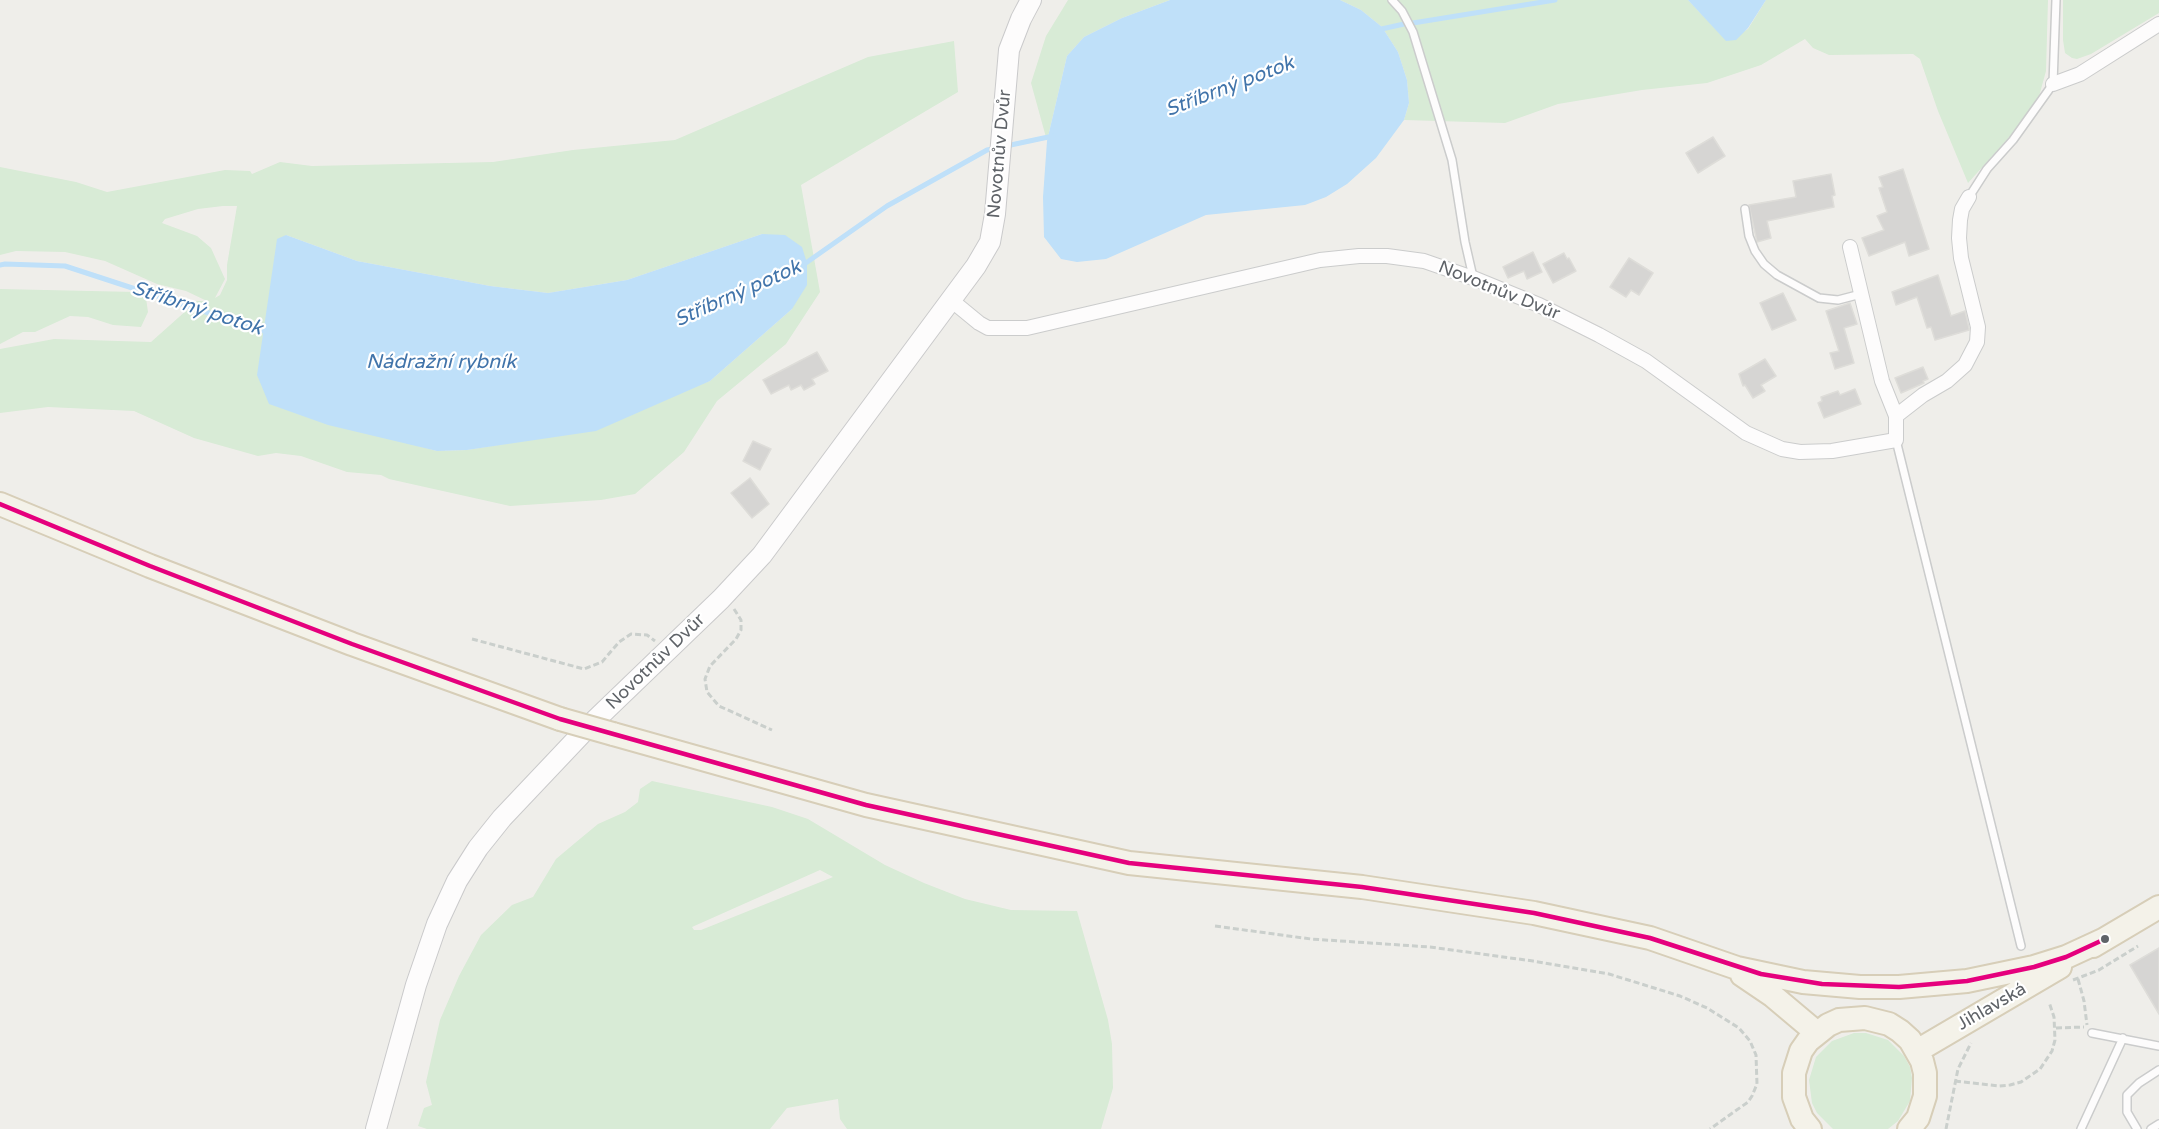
<!DOCTYPE html>
<meta charset="utf-8">
<style>
body{margin:0}
canvas{display:block;background:#efeeea}
</style>
<canvas width="2159" height="1129"></canvas>
<script>
const ctx = document.querySelector('canvas').getContext('2d');
ctx.lineJoin = 'round';
function paint(path, color) { ctx.fillStyle = color; ctx.fill(path, 'evenodd'); }
const toPath = rows => new Path2D(rows.map(r => 'M' + r).join(''));
function trace(path, color, width, dash) { ctx.strokeStyle = color; ctx.lineWidth = width; ctx.lineCap = dash ? 'butt' : 'round'; ctx.setLineDash(dash || []); ctx.stroke(path); }
function write(font, color, halo, rows, align = 'center') {
  ctx.font = font + ' "Varela Round",sans-serif'; ctx.lineWidth = 4.5; ctx.setLineDash([]); ctx.textBaseline = 'middle'; ctx.strokeStyle = halo; ctx.fillStyle = color; for (const [text, x, y, turn = 0] of rows) {
    ctx.save(); ctx.translate(x, y); ctx.rotate((+turn || 0) * Math.PI / 180); ctx.textAlign = isNaN(turn) ? turn : align; if (halo) ctx.strokeText(text, 0, 0); ctx.fillText(text, 0, 0); ctx.restore();
  }
}
const green = toPath([
 [1068,0,1170,0,1122,18,1084,37,1067,56,1047,141,1031,83,1046,36],
 [1340,0,1688,0,1727,41,1748,29,1766,0,2048,0,2046,71,2038,100,2022,123,1968,183,1938,111,1920,59,1913,54,1829,55,1813,48,1805,39,1761,65,1707,83,1642,90,1558,104,1505,123,1404,120,1409,103,1407,80,1398,52,1382,27,1361,10],
 [2063,0,2159,0,2159,13,2091,54,2077,59,2072,58,2065,53,2063,40],
 [954,41,958,92,801,185,820,292,786,344,717,401,684,452,635,494,601,500,510,506,389,479,381,475,347,472,301,456,276,453,258,456,194,438,134,411,48,407,0,413,0,349,54,339,151,342,197,301,207,301,186,291,157,284,105,261,65,252,16,251,0,255,0,167,76,182,107,192,225,170,250,171,252,174,280,162,312,166,493,162,573,150,675,140,868,57],
 [223,206,237,206,227,265,227,280,220,295,215,298,225,279,211,248,197,236,162,223,165,219,198,209],
 [762,234,792,309,710,381,516,442,467,450,437,451,384,437,286,235,357,261,490,286,548,293,627,280],
 [0,289,136,292,146,298,148,312,141,327,113,325,88,317,70,316,35,332,23,332,0,344],
 [652,781,772,807,808,819,885,865,924,883,965,899,1011,910,1077,911,1108,1020,1112,1044,1113,1088,1101,1129,847,1129,840,1119,838,1099,787,1108,770,1129,427,1129,418,1126,424,1108,432,1105,426,1082,440,1020,459,976,481,935,512,905,533,897,556,859,575,843,598,824,625,812,638,802,640,789],
 [820,870,833,877,701,930,694,930,692,927],
 [1854,1033,1866,1033,1888,1040,1904,1056,1910,1067,1912,1078,1910,1101,1898,1121,1888,1129,1833,1129,1817,1113,1812,1103,1809,1080,1816,1057,1832,1041]
]);
const water = toPath([
 [1170,0,1340,0,1361,10,1382,27,1398,52,1407,80,1409,103,1404,120,1376,158,1347,184,1326,197,1305,205,1206,215,1106,259,1077,262,1061,259,1044,237,1043,197,1047,141,1067,56,1084,37,1122,18],
 [1688,0,1766,0,1748,28,1736,40,1726,41],
 [762,234,785,235,802,247,807,263,807,285,792,309,710,381,596,431,467,450,437,451,328,425,269,404,257,375,277,239,286,235,357,261,490,286,548,293,627,280]
]);
const stream = toPath([
 [1413,23,1555,0],
 [1377,30,1404,24],
 [1006,146,1053,136],
 [0,265,5,264,65,266,270,333],
 [803,265,887,206,987,150,997,148]
]);
const building = toPath([
 [1713,137,1725,156,1698,173,1686,153,1713,137],
 [1903,169,1929,249,1909,256,1905,242,1869,256,1862,238,1884,230,1877,216,1887,212,1879,188,1883,187,1879,177,1903,169],
 [1831,174,1835,195,1832,196,1834,207,1767,221,1771,238,1757,242,1749,205,1796,197,1793,181,1831,174],
 [1533,252,1542,272,1527,279,1524,271,1508,278,1503,267,1533,252],
 [1564,253,1567,259,1569,258,1576,271,1553,283,1543,264,1564,253],
 [1629,258,1653,273,1639,295,1631,290,1626,297,1610,287,1629,258],
 [1938,275,1951,316,1965,311,1969,328,1969,330,1935,340,1931,327,1927,328,1917,297,1896,305,1892,292,1938,275],
 [1783,293,1796,320,1772,330,1760,303,1783,293],
 [1850,303,1857,324,1844,328,1854,363,1835,369,1830,353,1839,351,1826,311,1850,303],
 [817,352,828,371,812,379,815,384,804,390,801,385,791,390,789,385,771,394,763,380,817,352],
 [1765,359,1776,376,1761,385,1765,391,1753,398,1745,385,1743,386,1739,374,1765,359],
 [1923,367,1928,379,1923,381,1924,383,1901,393,1895,378,1923,367],
 [1855,389,1861,404,1824,418,1818,403,1822,401,1821,397,1838,391,1840,395,1855,389],
 [753,441,771,449,760,470,743,461,753,441],
 [750,478,769,504,752,518,731,493,750,478],
 [2159,948,2159,1014,2130,965,2159,948]
]);
const path = toPath([
 [734,609,741,620,741,630,736,639,710,666,705,679,707,692,719,706,772,730],
 [472,639,584,669,602,662,619,642,631,634,647,635,655,641],
 [1215,926,1311,939,1430,947,1533,961,1609,974,1680,996,1707,1008,1739,1028,1750,1041,1756,1055,1757,1084,1752,1096,1748,1102,1710,1129],
 [2078,979,2084,1001,2087,1025],
 [2073,980,2099,970,2138,946],
 [2056,1028,2084,1027],
 [1955,1081,1999,1086,2010,1085,2021,1082,2040,1069,2052,1051,2055,1040,2054,1017,2049,1002],
 [1946,1129,1958,1069,1971,1043]
]);
const lane = toPath([
 [1392,0,1402,11,1413,32,1452,160,1465,242,1473,277],
 [1969,197,1987,169,2013,140,2053,84,2056,0],
 [1745,209,1749,236,1755,251,1764,264,1777,275,1819,298,1838,300,1861,294],
 [1896,440,2021,946],
 [2092,1033,2159,1046],
 [2081,1129,2123,1038],
 [2137,1129,2127,1112,2127,1095,2139,1083,2159,1070],
 [2151,1129,2159,1124]
]);
const street = toPath([
 [2053,84,2080,74,2159,24],
 [951,300,979,323,988,328,1027,328,1320,260,1359,256,1387,256,1424,261,1473,278,1539,305,1599,335,1646,361,1746,433,1782,449,1800,452,1832,451,1896,440,1896,416,1882,381,1850,247],
 [1896,416,1923,395,1947,381,1965,365,1977,342,1978,327,1961,258,1959,238,1960,220,1962,209,1969,197]
]);
const secondary = toPath([
 [376,1129,416,985,437,924,457,881,478,848,502,818,590,725,721,599,762,555,976,266,990,242,995,214,1009,50,1021,19,1031,0]
]);
const primary = toPath([
 [0,504,150,566,352,644,560,719],
 [613,734,866,805,1129,863,1362,887,1534,913,1650,938,1737,968,1803,982,1860,987,1899,987,1967,981,2034,967,2066,957,2105,939],
 [2093,946,2159,907],
 [1742,975,1773,996,1817,1033],
 [1917,1051,2060,967],
 [1810,1129,1802,1119,1794,1097,1794,1073,1801,1051,1808,1041,1828,1025,1839,1020,1865,1018,1889,1024,1900,1031,1910,1040,1922,1061,1925,1073,1925,1096,1918,1118,1909,1129]
]);
const primaryBridge = toPath([
 [560,719,613,734]
]);
const bus1 = toPath([
 [0,504,150,566,352,644,560,719,866,805,1129,863,1362,887,1534,913,1650,938,1761,974,1822,984,1899,987,1967,981,2034,967,2066,957,2105,939]
]);
const markers = [
 [2105,939,5,"#5f6368"]
];
const streetNames = [
 ["Novotnův Dvůr",1000,154,-85],
 ["Novotnův Dvůr",1499,291,22],
 ["Novotnův Dvůr",656,662,-44],
 ["Jihlavská",1992,1007,-30]
];
const waterNames = [
 ["Stříbrný potok",1230,87,-21],
 ["Stříbrný potok",738,294,-24],
 ["Stříbrný potok",197,309,18],
 ["Nádražní rybník",441,363]
];
paint(green, '#d8ebd6');
paint(water, '#bfe0f9');
trace(stream, '#bfe0f9', 5);
paint(building, '#d6d5d3');
trace(building, '#deddd9', 1.5);
trace(lane, '#cbcccc', 10);
trace(street, '#cbcccc', 16);
trace(secondary, '#cacacb', 22);
trace(primary, '#d7ceb8', 26);
trace(path, '#cacfcc', 3, [6, 3]);
trace(lane, '#fdfcfc', 7);
trace(street, '#fdfcfc', 14);
trace(secondary, '#fdfcfc', 20);
trace(primary, '#f4f2e9', 22);
trace(primaryBridge, '#d7ceb8', 26, []);
trace(primaryBridge, '#f4f2e9', 22);
trace(bus1, '#e5007d', 4.5);
for (const [x, y, r, color] of markers) { const dot = new Path2D(); dot.arc(x, y, r, 0, 2 * Math.PI); ctx.fillStyle = color; ctx.fill(dot); trace(dot, '#fff', 2); }
write('18px', '#5f6368', '#fff', streetNames);
write('italic 20px', '#4174aa', '#fff', waterNames);
</script>
